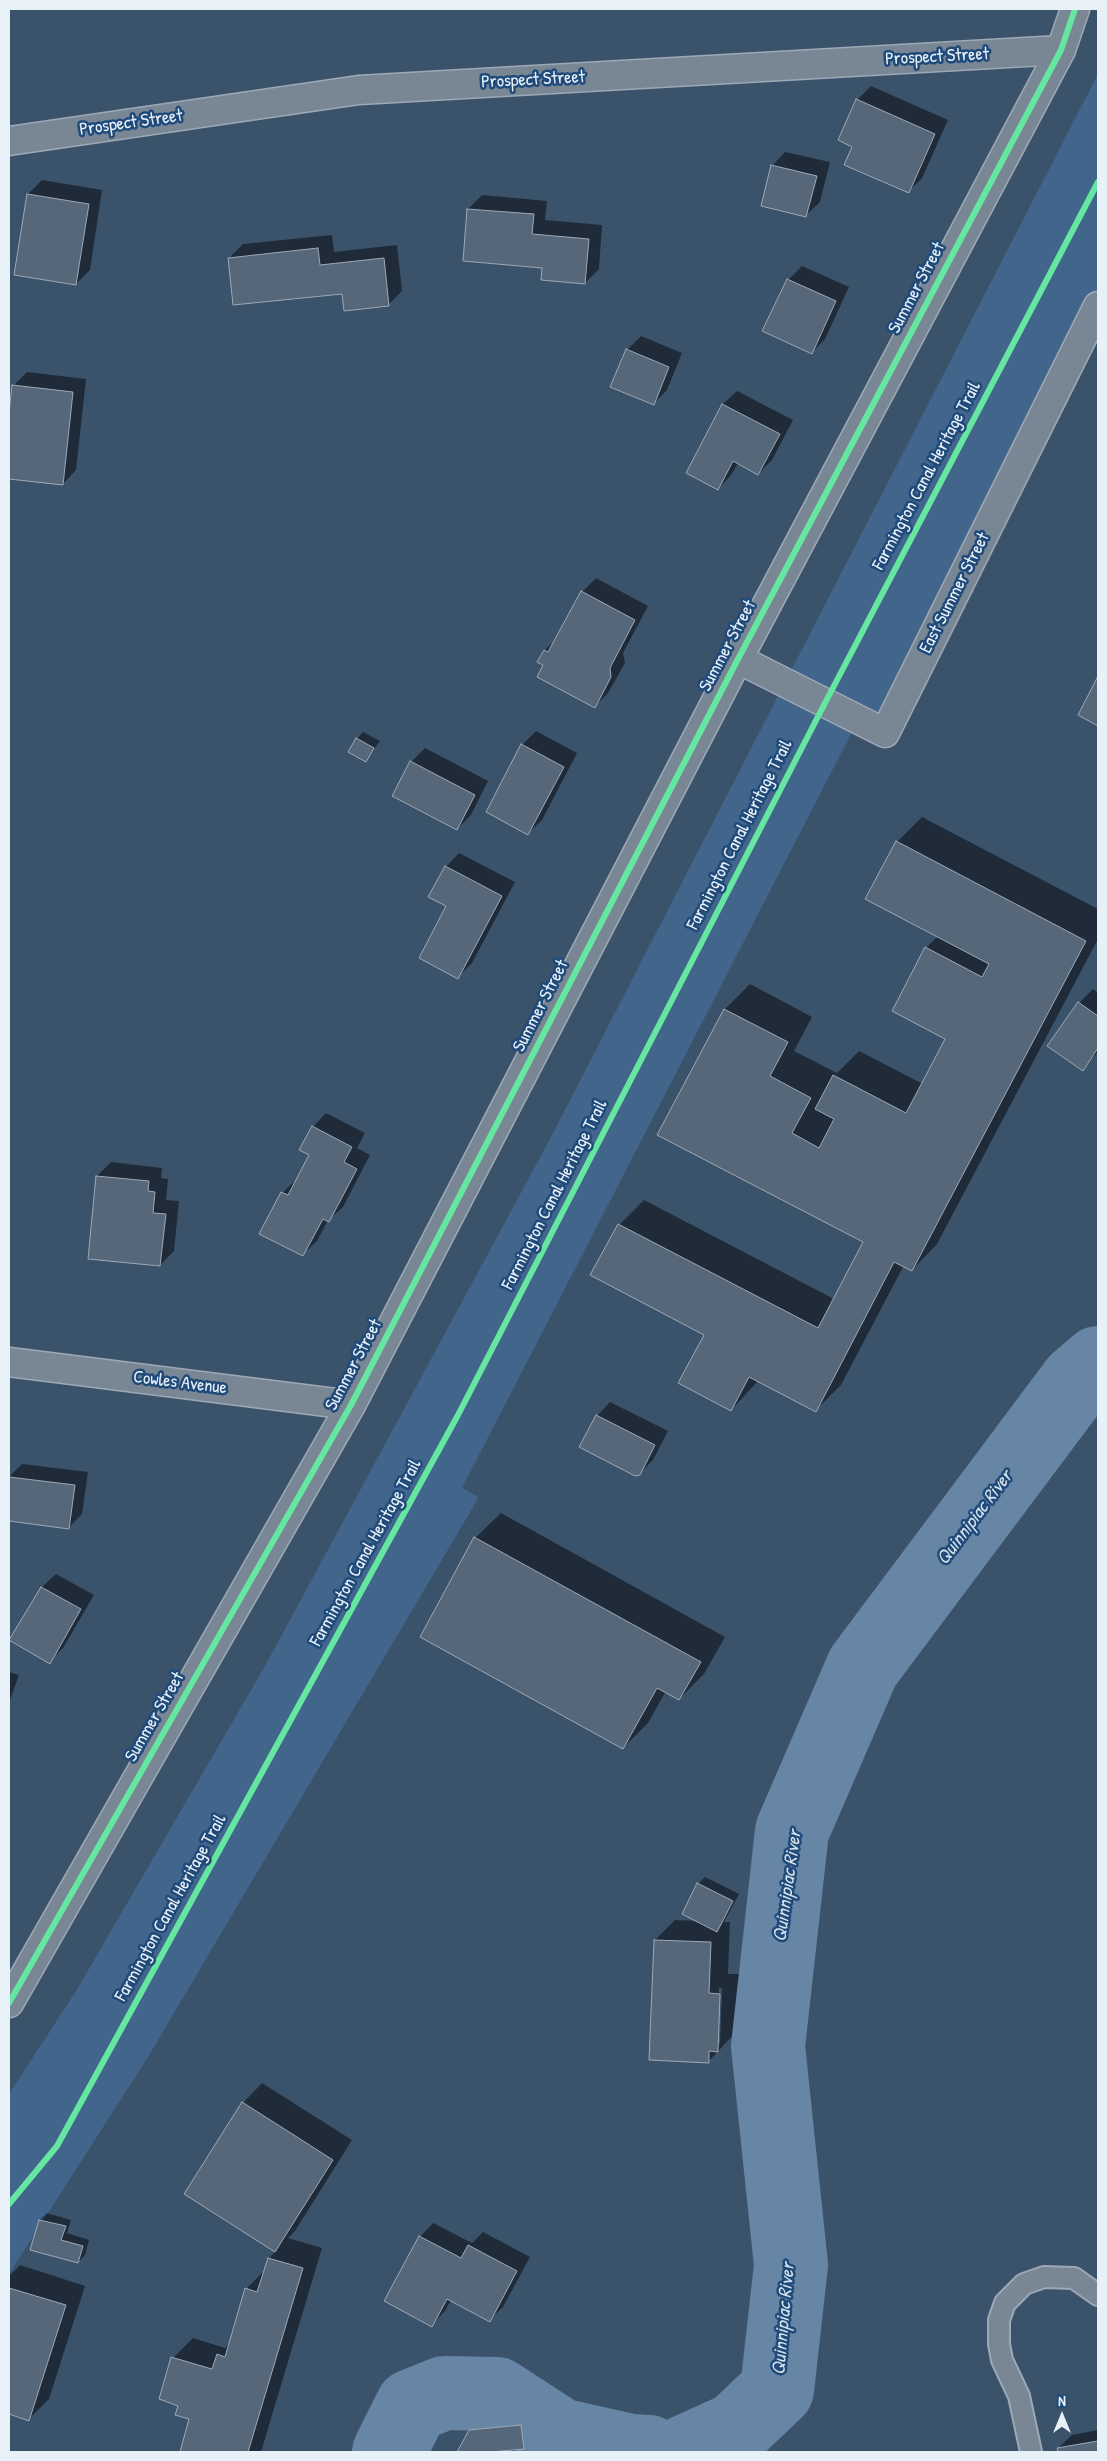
<!DOCTYPE html>
<style>
body{margin:0}
#map{position:relative;width:1107px;height:2461px;overflow:hidden;background:#3b526b;font-family:"Patrick Hand",sans-serif}
canvas{display:block}
.frame{position:absolute;inset:0;border:10px solid #e8f1f8;pointer-events:none}
.north{position:absolute;left:1037px;top:2391px;width:50px;height:50px;-webkit-text-stroke:4px #1f4a7a;paint-order:stroke;rotate:0deg;font-size:14px;font-weight:700;line-height:20px;text-align:center;color:#e8f1f8}
.north::after{content:'';display:block;margin:auto;width:18px;height:22px;background:#e8f1f8;clip-path:polygon(50% 0,100% 100%,50% 72%,0 100%)}
</style>
<div id="map">
<canvas width="1107" height="2461"></canvas>
<div class="frame"></div>
<div class="north">N</div>
</div>
<script>
const ctx = document.querySelector('canvas').getContext('2d');
ctx.lineJoin = 'round';
function paint(path, color) { ctx.fillStyle = color; ctx.fill(path, 'evenodd'); }
const toPath = rows => new Path2D(rows.map(r => 'M' + r).join(''));
function trace(path, color, width, dash) { ctx.strokeStyle = color; ctx.lineWidth = width; ctx.lineCap = dash ? 'butt' : 'round'; ctx.setLineDash(dash || []); ctx.stroke(path); }
function write(font, color, halo, rows, align = 'center') {
  ctx.font = font + ' "Patrick Hand",sans-serif'; ctx.lineWidth = 5; ctx.setLineDash([]); ctx.textBaseline = 'middle'; ctx.strokeStyle = halo; ctx.fillStyle = color; for (const [text, x, y, turn = 0] of rows) {
    ctx.save(); ctx.translate(x, y); ctx.rotate((+turn || 0) * Math.PI / 180); ctx.textAlign = isNaN(turn) ? turn : align; if (halo) ctx.strokeText(text, 0, 0); ctx.fillText(text, 0, 0); ctx.restore();
  }
}
const green = toPath([
 [1098,74,1098,296,869,740,852,732,462,1488,478,1497,472,1509,148,2057,9,2274,9,2094,76,1991,265,1666,550,1139]
]);
const shadow = toPath([
 [871,86,948,120,922,178,908,192,857,100],
 [785,152,830,162,820,202,806,215,772,166],
 [42,180,102,190,90,270,76,284,28,194],
 [482,195,547,201,545,220,602,225,599,269,585,283,543,267,468,209],
 [332,235,334,252,397,245,402,291,388,305,229,258,243,244],
 [802,266,849,287,825,339,812,352,788,280],
 [641,336,682,353,667,390,654,403,627,350],
 [27,372,86,379,76,470,63,484,9,478,9,425,13,386],
 [737,391,793,420,772,460,758,474,738,463,731,475,718,489,688,473,723,404],
 [596,578,648,606,623,653,625,663,608,693,594,707,538,661,545,650,557,638,582,592],
 [536,731,577,753,542,820,528,833,522,745],
 [363,732,380,741,366,760,357,739],
 [425,748,488,781,471,815,457,829,411,762],
 [922,817,1098,909,1098,939,937,1244,912,1270,904,1265,841,1385,815,1411,758,1381,731,1410,705,1335,619,1225,644,1200,834,1299,864,1242,659,1135,725,1009,750,984,812,1017,794,1051,837,1073,859,1051,923,1084,947,1038,926,948,938,936,897,842],
 [459,853,515,882,472,963,458,977,447,906,446,867],
 [1093,989,1098,993,1098,1052,1082,1069,1049,1046,1079,1003],
 [326,1113,365,1133,357,1148,370,1155,343,1207,328,1220,317,1241,303,1254,282,1193,297,1179,310,1155,313,1127],
 [111,1162,162,1168,161,1178,168,1179,166,1200,179,1201,174,1251,160,1265,97,1176],
 [610,1402,668,1431,653,1460,639,1474,597,1416],
 [22,1464,88,1472,82,1514,68,1528,9,1520,9,1477],
 [501,1513,725,1637,704,1674,679,1699,666,1691,648,1723,623,1748,475,1538],
 [56,1574,94,1595,63,1648,49,1662,11,1640,42,1587],
 [9,1672,19,1675,9,1703],
 [705,1877,739,1894,724,1922,730,1922,728,1974,740,1974,737,2031,708,2062,650,2059,655,1940,675,1920,698,1921,683,1913,698,1884],
 [719,1988,722,1988,720,2043,717,2043],
 [262,2083,352,2140,295,2231,288,2238,322,2248,261,2452,181,2452,191,2418,180,2405,173,2358,193,2338,225,2348,230,2343,246,2289,265,2270,269,2258,276,2251,185,2194,243,2103],
 [47,2213,71,2220,67,2233,89,2240,85,2255,78,2262,32,2249,40,2220],
 [433,2223,472,2243,483,2232,530,2257,503,2307,489,2320,451,2300,445,2311,432,2325,420,2237],
 [20,2265,85,2286,49,2399,29,2419,9,2413,9,2276],
 [534,2412,537,2434,523,2447,497,2450,495,2452,458,2452,470,2431,484,2417],
 [1098,2430,1098,2452,1059,2452,1058,2448,1072,2435]
]);
const river = toPath([
 [389,2452,412,2406,444,2393,497,2394,560,2435,631,2451,649,2452],
 [685,2452,736,2429,777,2390,791,2265,768,2046,792,1831,863,1667,1077,1381,1098,1363]
]);
const building = toPath([
 [856,99,935,134,909,193,844,165,852,147,838,140,856,99],
 [771,165,817,176,806,217,761,206,771,165],
 [27,194,89,204,76,285,14,275,27,194],
 [467,209,534,214,532,234,589,239,585,284,541,280,542,268,463,261,467,209],
 [318,248,320,265,384,258,389,306,344,311,342,294,233,305,228,258,318,248],
 [787,279,836,301,812,354,762,331,787,279],
 [626,349,669,367,654,405,610,387,626,349],
 [12,385,73,392,63,485,9,479,9,413,12,385],
 [722,404,780,434,758,475,733,461,718,490,686,473,722,404],
 [581,591,635,620,610,668,611,677,595,708,537,677,543,665,537,662,544,650,548,652,581,591],
 [1098,676,1098,726,1078,715,1098,676],
 [356,738,374,748,366,762,348,752,356,738],
 [521,744,564,767,528,835,486,812,521,744],
 [410,761,475,795,457,830,392,796,410,761],
 [896,841,1086,941,912,1271,894,1262,816,1412,749,1377,731,1411,678,1383,704,1335,590,1275,618,1224,818,1328,863,1242,657,1135,724,1009,788,1042,770,1076,811,1098,792,1133,819,1148,834,1119,815,1109,833,1075,906,1113,945,1039,892,1011,925,947,982,977,989,964,865,899,896,841],
 [445,866,502,896,458,979,419,958,446,906,428,897,445,866],
 [1078,1002,1098,1016,1098,1048,1083,1071,1047,1046,1078,1002],
 [312,1126,352,1147,344,1162,357,1169,329,1222,323,1219,303,1256,259,1234,281,1192,288,1195,309,1155,299,1150,312,1126],
 [96,1176,149,1181,148,1191,155,1192,153,1213,166,1214,160,1266,88,1259,96,1176],
 [596,1415,655,1445,640,1475,635,1476,579,1447,596,1415],
 [9,1477,75,1485,69,1529,9,1521,9,1477],
 [474,1537,701,1662,679,1700,657,1688,623,1749,420,1637,474,1537],
 [41,1587,81,1609,50,1664,9,1640,41,1587],
 [697,1883,733,1901,717,1932,682,1914,697,1883],
 [654,1940,711,1942,709,1993,720,1994,718,2052,709,2051,709,2063,649,2060,654,1940],
 [242,2102,333,2160,275,2252,184,2194,242,2102],
 [39,2220,66,2226,61,2240,83,2246,78,2263,30,2250,39,2220],
 [419,2236,461,2258,468,2245,517,2271,490,2322,447,2299,432,2327,384,2301,419,2236],
 [268,2258,303,2268,248,2452,180,2452,189,2419,175,2415,178,2406,159,2399,171,2357,212,2369,217,2354,225,2357,245,2288,257,2292,268,2258],
 [9,2288,66,2305,29,2421,9,2414,9,2288],
 [521,2425,524,2449,491,2452,457,2452,469,2430,521,2425],
 [1098,2441,1098,2452,1058,2452,1057,2448,1098,2441]
]);
const lane = toPath([
 [1031,2452,1019,2396,1002,2360,999,2344,999,2320,1005,2303,1024,2284,1044,2277,1074,2278,1098,2295]
]);
const street = toPath([
 [9,141,359,90,1061,50],
 [738,659,885,733,1098,306],
 [9,1362,351,1405],
 [9,2003,351,1405,738,659,1061,50,1075,9]
]);
const cycleway = toPath([
 [9,2003,351,1405,738,659,1061,50,1075,9],
 [9,2204,57,2146,458,1415,825,703,1098,182]
]);
const streetNames = [
 ["Prospect Street",937,57,-3],
 ["Prospect Street",533,80,-3],
 ["Prospect Street",131,123,-8],
 ["Summer Street",917,288,-62],
 ["Farmington Canal Heritage Trail",927,476,-62],
 ["East Summer Street",955,593,-63],
 ["Summer Street",728,646,-62],
 ["Farmington Canal Heritage Trail",740,835,-63],
 ["Summer Street",541,1006,-63],
 ["Farmington Canal Heritage Trail",555,1195,-63],
 ["Summer Street",354,1365,-62],
 ["Cowles Avenue",180,1383,7],
 ["Farmington Canal Heritage Trail",366,1553,-61],
 ["Summer Street",155,1717,-60],
 ["Farmington Canal Heritage Trail",171,1908,-61]
];
const waterNames = [
 ["Quinnipiac River",975,1518,-53],
 ["Quinnipiac River",788,1886,-82],
 ["Quinnipiac River",784,2319,-85]
];
paint(green, '#42658c');
paint(shadow, '#0007');
trace(river, '#6785a4', 74);
paint(building, '#57677a');
trace(building, '#9da9b6', 1);
trace(lane, '#9da9b6', 24);
trace(street, '#9da9b6', 31);
trace(lane, '#798694', 20);
trace(street, '#798694', 28);
trace(cycleway, '#66e7a1', 6);
write('18px', '#e8f1f8', '#1f4a7a', streetNames);
write('italic 19px', '#d5e2ec', '#1f4a7a', waterNames);
</script>
